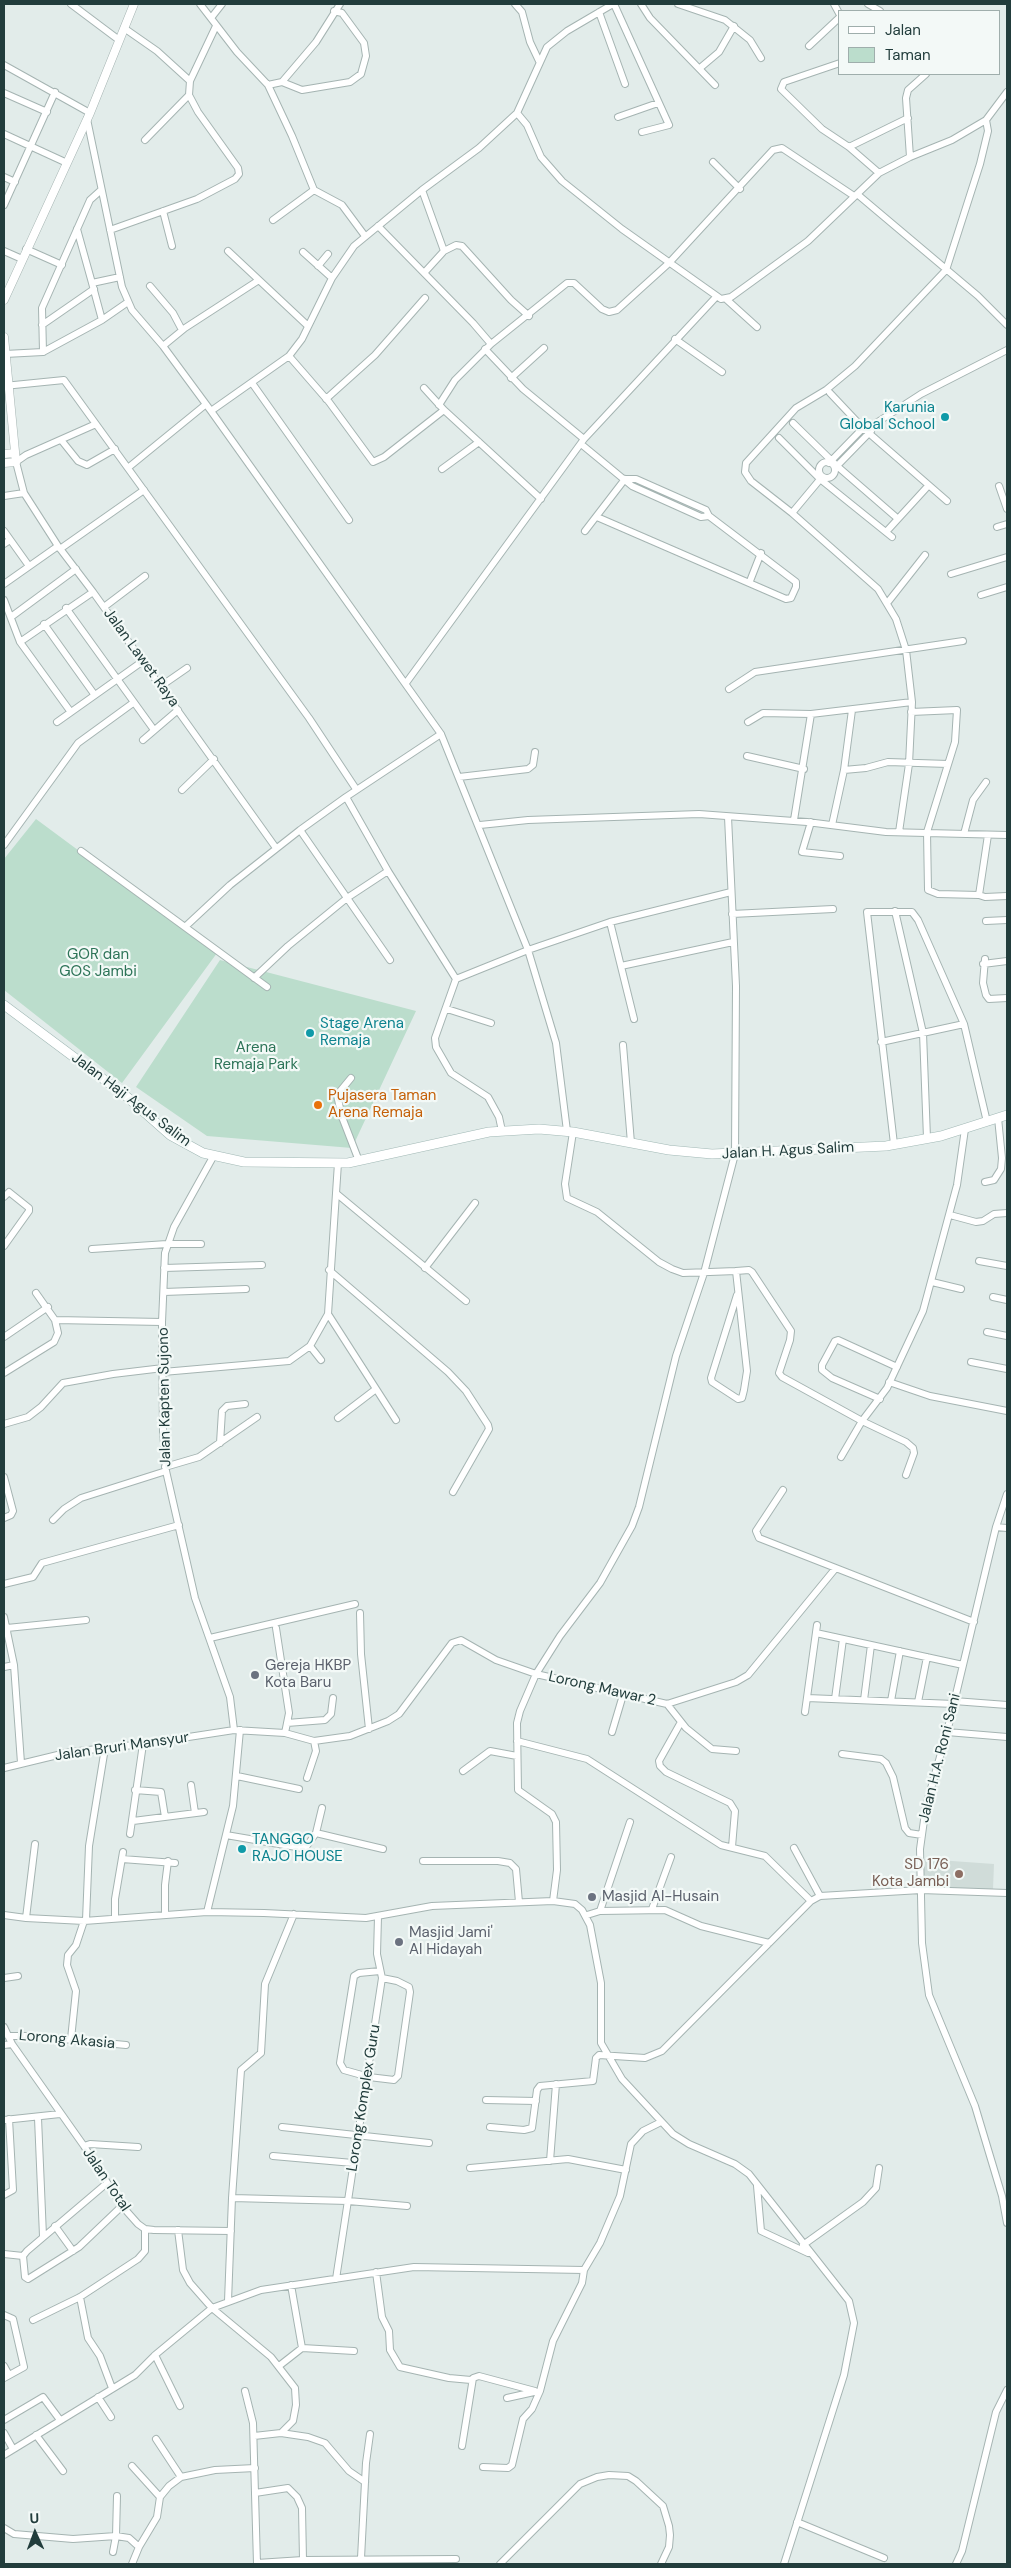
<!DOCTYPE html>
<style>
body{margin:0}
#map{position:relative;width:1011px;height:2568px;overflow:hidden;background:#e2ecea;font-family:"DM Sans",sans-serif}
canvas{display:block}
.frame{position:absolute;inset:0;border:5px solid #223d3c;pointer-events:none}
.legend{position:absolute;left:838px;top:10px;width:162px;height:65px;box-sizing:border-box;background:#f3f9f7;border:1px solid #9faeac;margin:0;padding:6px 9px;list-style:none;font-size:15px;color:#223d3c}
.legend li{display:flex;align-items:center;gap:10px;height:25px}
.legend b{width:25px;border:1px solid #9faeac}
.north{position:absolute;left:10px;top:2508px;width:50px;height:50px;-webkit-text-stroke:4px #f3f9f7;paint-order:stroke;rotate:358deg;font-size:14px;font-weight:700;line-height:20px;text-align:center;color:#223d3c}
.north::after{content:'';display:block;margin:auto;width:18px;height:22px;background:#223d3c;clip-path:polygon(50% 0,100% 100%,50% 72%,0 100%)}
</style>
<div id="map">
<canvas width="1011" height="2568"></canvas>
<div class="frame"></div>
<ul class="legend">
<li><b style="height:6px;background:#fff"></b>Jalan</li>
<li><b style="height:14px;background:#bdc"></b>Taman</li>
</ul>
<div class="north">U</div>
</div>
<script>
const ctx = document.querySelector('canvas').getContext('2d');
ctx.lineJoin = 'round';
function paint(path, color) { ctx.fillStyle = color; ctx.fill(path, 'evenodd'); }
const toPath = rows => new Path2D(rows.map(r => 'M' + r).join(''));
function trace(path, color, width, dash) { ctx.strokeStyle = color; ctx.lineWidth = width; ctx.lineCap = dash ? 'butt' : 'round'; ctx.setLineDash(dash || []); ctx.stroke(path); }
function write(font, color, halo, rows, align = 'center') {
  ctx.font = font + ' "DM Sans",sans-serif'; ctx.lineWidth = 4.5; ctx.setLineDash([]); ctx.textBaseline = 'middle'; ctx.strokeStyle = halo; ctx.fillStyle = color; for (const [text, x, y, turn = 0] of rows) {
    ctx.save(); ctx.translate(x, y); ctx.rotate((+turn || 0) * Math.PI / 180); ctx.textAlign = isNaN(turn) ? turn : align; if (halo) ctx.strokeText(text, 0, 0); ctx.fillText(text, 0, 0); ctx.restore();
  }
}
const built = toPath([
 [924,1859,994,1864,993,1889,930,1889,923,1884]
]);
const green = toPath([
 [36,819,217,953,122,1083,4,990,4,859],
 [220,960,416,1011,352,1148,207,1136,136,1087]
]);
const minor = toPath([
 [71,4,119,40],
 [200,4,237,52,268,85,292,136,314,190,342,205,365,236],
 [515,4,522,12,530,42,539,61],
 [614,4,669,125,642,132],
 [641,4,650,18,715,85],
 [678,4,725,20,750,40,761,58],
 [834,4,840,15],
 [868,4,880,11],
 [599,12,625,84],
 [211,18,222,4],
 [124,28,157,51,190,81],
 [809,46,840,17],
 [840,63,784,82,781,89,822,129,849,147,879,173],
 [4,65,90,113],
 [700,68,719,52,734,26],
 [282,82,316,42,340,4],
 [268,85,282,82,302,90,350,82,361,74,366,56,364,43,342,13,334,11],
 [4,93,47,112],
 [517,113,527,125,541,157,562,181,622,229,721,299,731,297,808,241,879,173,910,157,952,140,986,120,1007,92],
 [618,117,658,103],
 [87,119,122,287,132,310,163,346,211,411,441,734,528,950,556,1043,567,1131],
 [4,134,67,163],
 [145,140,189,95],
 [849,147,908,118],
 [910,157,906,98,908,90,926,74],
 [713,162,740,189],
 [4,177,15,182],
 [422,190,444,251],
 [100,191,90,200,42,308,43,352,102,320,128,302],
 [857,194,978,296,1007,325],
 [4,205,55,92],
 [163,211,172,246],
 [273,220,314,190],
 [378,226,473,323,491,344],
 [77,229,92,283],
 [110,230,197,199,235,179,239,174,238,168,198,112,189,95,190,81,216,26],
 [26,249,62,265],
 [4,251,22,259],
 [228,251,308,326],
 [303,252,332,278],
 [318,266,328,254],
 [424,273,444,251,456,245,462,246,511,300,529,316],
 [150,286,173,313,182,330],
 [726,299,757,327],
 [102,320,92,283,120,277],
 [42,325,94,289],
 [675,339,722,372],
 [163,346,185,328,259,280],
 [485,349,523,389,584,439],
 [5,354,43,352],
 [289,356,329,402,373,462,384,457,444,410],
 [511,378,544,348],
 [252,383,349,520],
 [4,386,64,380,309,718,356,789],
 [424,388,444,410,541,499],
 [830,393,863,428,947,501],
 [326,399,375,355,425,298],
 [439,405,455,380,491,344,567,283,574,283,602,309,609,312,617,310,669,263,773,150,782,148,854,196],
 [211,411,289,356,302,339,332,278,354,246,422,190,479,148,517,113,547,47,567,31,613,4],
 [793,423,837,466,897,518],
 [96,424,26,455,16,462,24,493,58,546,93,592,276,848],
 [779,438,820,479,892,537],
 [62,441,78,461,87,465,115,449],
 [581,444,632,486,701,517,709,516],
 '819 470a8 8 0 1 1 16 0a8 8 0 1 1-16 0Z',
 [829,463,863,428,873,425,921,394,1007,350],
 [129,467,205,405],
 [835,468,871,431],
 [442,469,479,442],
 [999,486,1007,509],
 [4,496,24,493],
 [792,513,822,477],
 [597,517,786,599,791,598,796,587,796,582,709,516,706,510,636,479,625,479],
 [997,527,1007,524],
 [4,531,29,566],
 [585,531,625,479],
 [886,532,928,486],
 [4,544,10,540],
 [60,549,144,490],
 [951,574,1007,557],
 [750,581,761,553],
 [4,584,58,546],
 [981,595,1007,587],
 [4,600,20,642,70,711],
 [888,602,925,555],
 [104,607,145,576],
 [66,608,154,730],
 [11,617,76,569],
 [44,624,94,694],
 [20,642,93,592],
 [406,683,584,439,716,297],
 [161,686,187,668],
 [729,689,755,672,963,641],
 [911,712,957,710,955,742,927,832,928,890,938,894,979,895],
 [57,722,143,661],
 [748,722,763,713,811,714,912,702],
 [143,740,178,710],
 [747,756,804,769],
 [844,770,866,768,888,762,948,764],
 [459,777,528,769,533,765,535,752],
 [182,790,214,759],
 [346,797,388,871,456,979,435,1038,436,1047,451,1073,488,1097,499,1117,502,1131],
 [794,820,811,714],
 [811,822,802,852,840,856],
 [480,825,528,820,699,814,807,822,886,832,1007,835],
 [832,825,844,770,852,710],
 [300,830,390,960],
 [899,832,909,764,912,702,906,650,896,619,878,589,792,513,751,481,745,472,746,463,796,408,826,390,855,366,946,270,980,164,988,131,986,120],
 [964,834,973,800,986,782],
 [988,835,979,895,985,897,1007,896],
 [4,845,78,743,133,703],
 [81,851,267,987],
 [895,911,923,1033,927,1138],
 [732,914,833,909],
 [986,921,1007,920],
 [610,922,634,1019],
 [186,926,230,885,300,830,346,797,441,734],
 [985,959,983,983,986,995,989,999,1007,998],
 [983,964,1007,961],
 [621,966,733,942],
 [254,978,288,946,347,898,388,871],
 [456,979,528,950,610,922,731,892],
 [447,1009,491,1023],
 [881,1042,964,1024],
 [623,1045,631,1143],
 [351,1078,337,1095,342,1117,359,1161],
 [573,1132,565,1184,567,1198,597,1212,659,1262,672,1269,683,1273,736,1271,747,1371,744,1390,742,1398,738,1399,712,1382,711,1378,737,1295],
 [894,1144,867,912,912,912,918,920,964,1024,987,1122],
 [213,1157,174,1227,165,1253,162,1322,163,1431,166,1471,195,1598,230,1697,234,1730],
 [985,1182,994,1180,1001,1169,1002,1158,998,1118],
 [337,1194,466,1301],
 [4,1197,9,1192,29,1208,29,1211,4,1246],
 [950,1215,976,1222,983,1221,994,1214,1007,1213],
 [92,1249,167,1244,201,1244],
 [979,1261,1007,1266],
 [164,1268,262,1265],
 [425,1268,475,1203],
 [329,1270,448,1372,466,1391,488,1425,489,1429,453,1492],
 [736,1271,749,1270,752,1272,791,1331,790,1340,779,1373,782,1377,862,1421,906,1442,913,1448,914,1453,906,1475],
 [932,1282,961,1289],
 [164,1292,246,1289],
 [993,1297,1007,1300],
 [328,1314,396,1420],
 [55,1320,162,1322],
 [987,1332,1007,1336],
 [4,1337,48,1307],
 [310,1346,321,1360],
 [971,1362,1007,1369],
 [163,1372,289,1361,310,1346,328,1314,338,1163],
 [4,1373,54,1342,58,1333,55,1320,36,1293],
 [889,1382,930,1396,1007,1411],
 [880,1399,832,1378,822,1370,822,1365,835,1341,838,1340,897,1367],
 [338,1418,376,1389],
 [4,1424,28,1417,41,1407,63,1383,113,1374,163,1368],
 [220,1443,222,1411,227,1406,245,1404],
 [841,1457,862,1421,887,1388,923,1311,957,1185,965,1129],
 [165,1467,199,1457,257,1417],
 [4,1477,13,1511,11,1515,4,1518],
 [783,1490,756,1531,759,1538,974,1622],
 [1007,1494,996,1527,947,1732,926,1806,920,1849,922,1943,929,1995,975,2106,1002,2196,1007,2223],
 [53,1520,64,1509,81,1498,166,1471],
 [996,1527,1007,1528],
 [4,1584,33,1577,42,1563,179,1525],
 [360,1613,361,1654,369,1729],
 [4,1617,14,1665,21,1763],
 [7,1628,86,1620],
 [276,1628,289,1713,285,1733],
 [816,1633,963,1665],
 [210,1638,355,1604],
 [4,1667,14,1665],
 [807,1698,954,1704],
 [835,1699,843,1639],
 [864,1700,871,1645],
 [891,1701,900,1651],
 [954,1701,1007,1705],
 [918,1702,927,1657],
 [667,1704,686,1728,712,1749,736,1751],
 [805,1712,817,1625],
 [681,1722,659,1761,660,1766,666,1772,730,1803,735,1811,732,1847],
 [287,1723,325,1720,331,1714,333,1698],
 [612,1732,623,1695],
 [947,1732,1007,1737],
 [517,1741,587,1759,721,1845,765,1856,811,1901],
 [842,1754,881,1759,886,1763,893,1777,905,1828,909,1833,922,1835],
 [4,1768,70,1752,143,1744,234,1730,285,1733,314,1741,350,1736,388,1721,399,1714,452,1643,461,1640,496,1660,536,1674,667,1704,736,1682,748,1675,835,1569],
 [463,1771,490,1751,517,1756],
 [237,1776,299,1789],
 [307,1778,316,1751,314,1741],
 [191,1785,195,1813],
 [135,1790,161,1792,165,1817],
 [133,1821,204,1812],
 [316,1833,383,1849],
 [130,1834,143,1744],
 [226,1835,302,1848,306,1847,316,1833,322,1808],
 [794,1848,820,1896],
 [122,1859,175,1863],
 [423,1861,498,1861,510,1863,516,1869,519,1902],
 [553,1901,557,1870,556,1822,552,1814,518,1790,517,1723,520,1711,536,1674,560,1636,600,1583,632,1526,639,1507,676,1356,704,1273,735,1154,736,986,728,817],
 [652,1909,671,1857],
 [600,1911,630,1822],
 [207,1912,233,1806,240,1730],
 [4,1915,26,1918,84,1921,207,1912,264,1913,366,1918,432,1906,553,1901,575,1904,582,1910,590,1925,601,1983,601,2043,622,2079,673,2134,689,2144,735,2164,749,2174,849,2301,854,2323,844,2375,784,2564],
 [165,1915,165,1885,168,1861],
 [587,1915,600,1911,665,1910,701,1926,769,1943],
 [26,1918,35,1844],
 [115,1918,115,1899,123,1852],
 [86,1920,89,1846,105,1748],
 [380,1971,359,1973,354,1976,340,2063,344,2070,369,2077,394,2080,398,2076,410,1992,409,1987,397,1981,382,1978],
 [4,1978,18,1976],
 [4,2027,12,2044,84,2146,122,2206,138,2224,145,2229,154,2230,231,2231],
 [8,2036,30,2036,126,2045],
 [71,2039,76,1991,67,1965,68,1955,76,1945,84,1921],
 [4,2045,12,2044],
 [486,2100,536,2101],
 [38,2118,43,2236],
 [4,2120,60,2114],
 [282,2127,429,2143],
 [490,2127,524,2130,532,2128,537,2090,540,2086,593,2081,596,2058,599,2055,645,2058,662,2051,811,1901,820,1896,921,1890,1007,1893],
 [84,2146,90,2144,138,2147],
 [273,2156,353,2163],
 [550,2161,556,2084],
 [470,2168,568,2159,626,2170],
 [107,2183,27,2251,23,2256,25,2277,28,2279,79,2247,122,2206],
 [757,2186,761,2231,808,2253],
 [4,2195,13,2190,9,2119],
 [232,2198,348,2201,407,2206],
 [55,2226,73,2251],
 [178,2230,183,2270,190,2283,212,2308,271,2357,295,2388,296,2405,293,2421,281,2433,254,2436],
 [803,2245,863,2202,876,2188,879,2168],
 [4,2254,23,2256],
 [376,2272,382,2317,389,2331,390,2350,400,2367,449,2378,471,2380],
 [336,2279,382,1978,377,1954,378,1917],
 [80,2297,88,2338,100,2356,112,2388],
 [228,2301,232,2198,241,2070,261,2053,265,1984,294,1914],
 [4,2315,13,2319,24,2367,4,2378],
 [33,2320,80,2297,138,2259,145,2251,145,2229],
 [302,2348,354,2351],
 [155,2355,180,2406],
 [4,2366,9,2375],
 [279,2366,302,2348,291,2285],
 [245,2391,253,2423,257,2564],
 [98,2397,111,2417],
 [507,2398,534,2392],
 [4,2420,43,2397,60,2420],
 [4,2433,13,2449],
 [281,2433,308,2437,325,2443,349,2471,365,2482],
 [36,2435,63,2471],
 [156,2439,181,2477],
 [462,2446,473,2378,479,2376,535,2391],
 [4,2455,135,2375,155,2355,212,2308,261,2290,414,2267,584,2270],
 [132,2466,160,2497],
 [483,2467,508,2468,512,2465,523,2419,532,2409,540,2391,553,2341,582,2283,584,2270,600,2243,620,2196,631,2144,643,2131,661,2122],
 [255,2493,288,2488,297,2497,302,2508,303,2560],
 [797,2522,884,2558],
 [4,2528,14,2534,73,2539,116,2536,129,2538,139,2547],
 [113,2552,116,2536,117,2496],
 [361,2558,366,2463,370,2434],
 [257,2563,303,2560,456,2559],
 [132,2564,139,2547,157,2517,160,2497,169,2486,181,2477,215,2470,255,2468],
 [500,2564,580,2484,597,2477,609,2475,628,2476,636,2481,663,2506,669,2526,670,2535,669,2547,661,2564],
 [956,2564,962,2551,996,2412,1007,2390]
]);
const tertiary = toPath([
 [4,300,90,113,134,4],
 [4,337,16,462,4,463],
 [4,454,15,453]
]);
const secondary = toPath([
 [4,1005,126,1096,170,1135,203,1153,244,1162,348,1163,489,1132,539,1129,573,1132,669,1150,712,1154,886,1146,941,1136,1007,1115]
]);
const markers = [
 [945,417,5,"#0f9aa8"],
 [310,1033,5,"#0f9aa8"],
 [318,1105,5,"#e8710a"],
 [255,1675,5,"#6b7280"],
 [242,1849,5,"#0f9aa8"],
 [959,1874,5,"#8d6e63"],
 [592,1897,5,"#6b7280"],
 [399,1942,5,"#6b7280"]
];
const cultureNames = [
 ["Karunia",935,408,"right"],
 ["Global School",935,425,"right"],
 ["Stage Arena",320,1024],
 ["Remaja",320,1041],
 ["TANGGO",252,1840],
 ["RAJO HOUSE",252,1857]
];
const streetNames = [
 ["Jalan Lawet Raya",141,658,54],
 ["Jalan Haji Agus Salim",131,1100,37],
 ["Jalan H. Agus Salim",788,1151,-3],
 ["Jalan Kapten Sujono",165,1397,-91],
 ["Lorong Mawar 2",602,1689,13],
 ["Jalan Bruri Mansyur",122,1747,-8],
 ["Jalan H.A. Roni Sani",940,1758,-76],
 ["Lorong Akasia",67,2040,5],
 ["Lorong Komplex Guru",364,2098,-81],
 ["Jalan Total",106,2180,56]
];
const parkNames = [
 ["GOR dan",98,955],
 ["GOS Jambi",98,972],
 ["Arena",256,1048],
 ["Remaja Park",256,1065]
];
const foodNames = [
 ["Pujasera Taman",328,1096],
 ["Arena Remaja",328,1113]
];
const worshipNames = [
 ["Gereja HKBP",265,1666],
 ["Kota Baru",265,1683],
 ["Masjid Al-Husain",602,1897],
 ["Masjid Jami'",409,1933],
 ["Al Hidayah",409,1950]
];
const educationNames = [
 ["SD 176",949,1865],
 ["Kota Jambi",949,1882]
];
paint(built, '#d0dcd9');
paint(green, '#bdc');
trace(minor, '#a5b4b2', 8);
trace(tertiary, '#a5b4b2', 9);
trace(secondary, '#a1b8b5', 10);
trace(minor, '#fff', 6);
trace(tertiary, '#fff', 8);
trace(secondary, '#fff', 9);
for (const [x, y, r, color] of markers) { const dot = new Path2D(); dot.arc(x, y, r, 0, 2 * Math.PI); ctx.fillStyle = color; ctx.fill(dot); trace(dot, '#f3f9f7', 2); }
write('15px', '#0d838f', '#f3f9f7', cultureNames, 'left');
write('15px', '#223d3c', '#f3f9f7', streetNames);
write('15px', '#2d7458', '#f3f9f7', parkNames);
write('15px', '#c56008', '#f3f9f7', foodNames, 'left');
write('15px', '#5b616d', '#f3f9f7', worshipNames, 'left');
write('15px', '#785e54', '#f3f9f7', educationNames, 'right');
</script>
